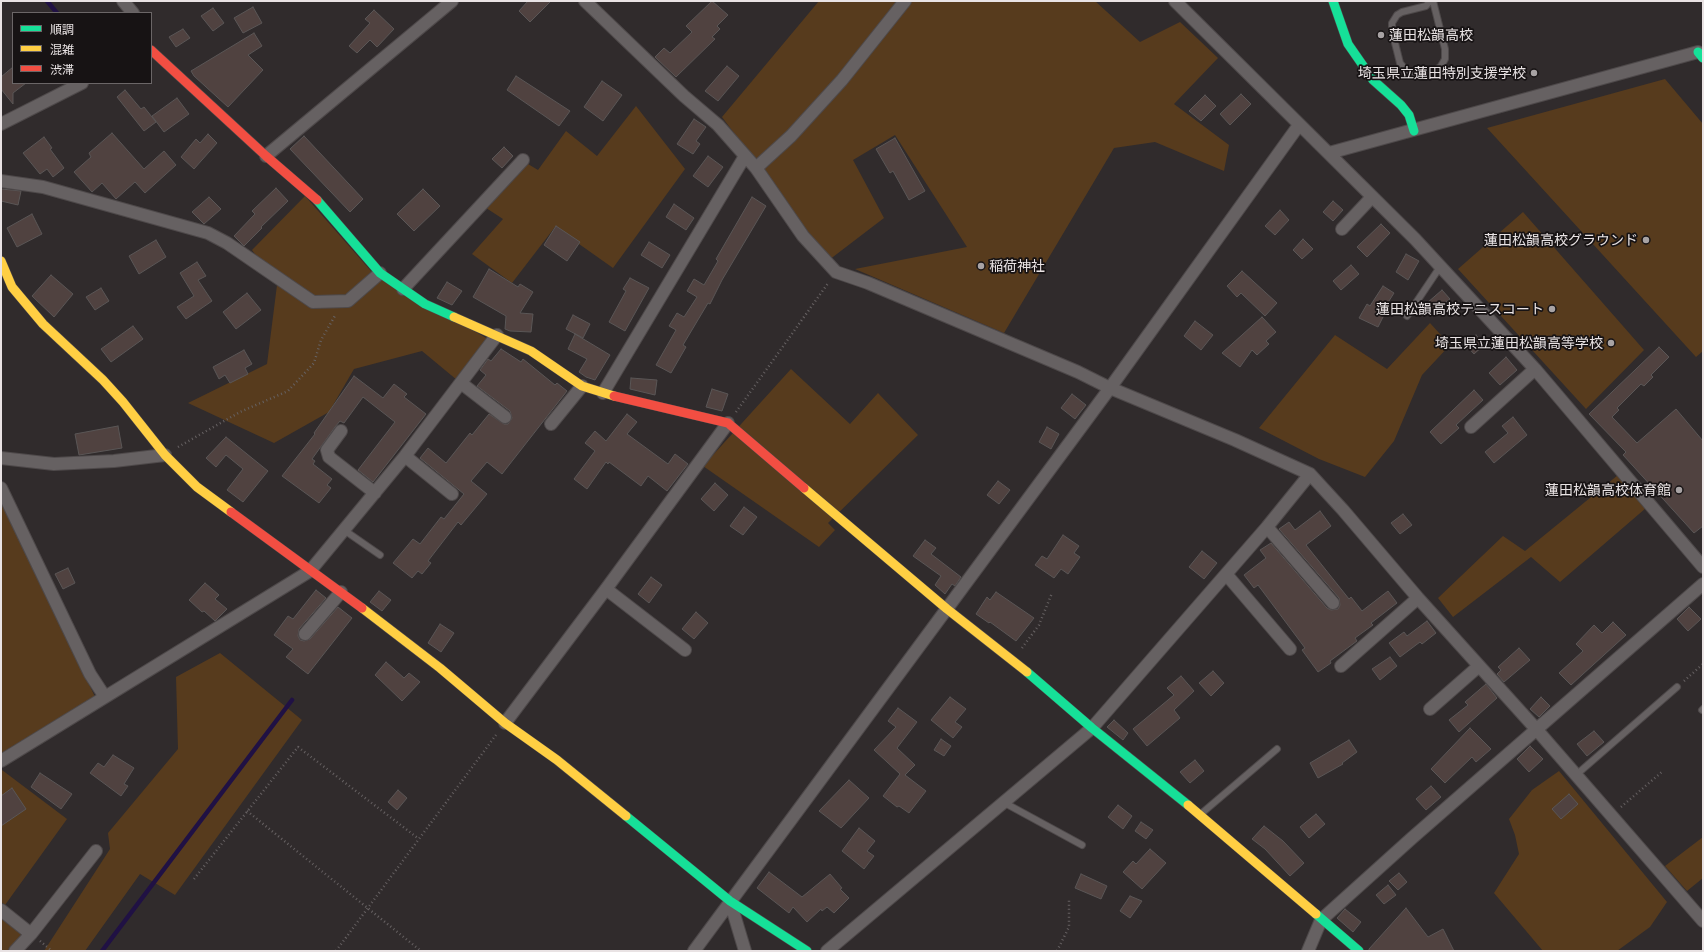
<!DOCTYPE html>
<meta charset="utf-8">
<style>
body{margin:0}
#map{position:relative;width:1704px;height:952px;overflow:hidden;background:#302b2c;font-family:"Exo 2","Noto Sans JP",sans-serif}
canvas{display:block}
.frame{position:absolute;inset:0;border:2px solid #e9e3e4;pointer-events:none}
.legend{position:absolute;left:12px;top:12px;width:140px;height:72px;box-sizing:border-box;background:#171314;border:1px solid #6b6667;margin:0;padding:5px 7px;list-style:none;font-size:12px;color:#e9e3e4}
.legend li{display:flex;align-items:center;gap:8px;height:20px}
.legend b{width:20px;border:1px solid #6b6667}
</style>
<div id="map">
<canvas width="1704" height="952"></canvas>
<div class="frame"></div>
<ul class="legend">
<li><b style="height:5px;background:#16e098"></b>順調</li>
<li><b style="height:5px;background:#ffcf43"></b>混雑</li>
<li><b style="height:5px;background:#f24e42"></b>渋滞</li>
</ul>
</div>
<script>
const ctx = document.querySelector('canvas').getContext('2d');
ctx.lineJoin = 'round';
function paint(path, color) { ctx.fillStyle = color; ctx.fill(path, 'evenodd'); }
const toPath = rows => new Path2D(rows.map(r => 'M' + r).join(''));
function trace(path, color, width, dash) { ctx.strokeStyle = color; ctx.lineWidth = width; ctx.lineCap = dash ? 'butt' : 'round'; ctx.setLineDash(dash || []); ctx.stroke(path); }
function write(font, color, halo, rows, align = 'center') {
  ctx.font = font + ' "Exo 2","Noto Sans JP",sans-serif'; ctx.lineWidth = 3.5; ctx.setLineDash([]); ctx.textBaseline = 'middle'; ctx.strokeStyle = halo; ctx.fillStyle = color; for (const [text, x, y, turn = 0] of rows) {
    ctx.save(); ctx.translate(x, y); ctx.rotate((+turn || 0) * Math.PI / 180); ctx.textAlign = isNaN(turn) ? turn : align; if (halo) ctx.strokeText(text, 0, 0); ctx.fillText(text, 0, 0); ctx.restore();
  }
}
const green = toPath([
 [819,1,1095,1,1140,42,1180,22,1218,58,1174,104,1229,145,1224,171,1155,142,1114,148,1004,333,855,269,967,247,895,135,853,160,884,218,829,260,722,117],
 [1665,79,1703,124,1703,351,1696,357,1487,128],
 [636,106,685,169,613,268,555,227,512,283,472,254,503,219,483,206,523,161,538,170,566,131,597,156],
 [305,196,371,271,488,339,457,380,422,351,354,369,329,412,274,443,188,403,267,364,277,285,252,250],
 [1523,212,1644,350,1586,409,1458,269],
 [1430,323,1450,345,1422,375,1394,441,1365,477,1319,459,1259,428,1335,335,1387,369],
 [791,369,850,424,878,393,918,435,828,523,835,530,819,547,703,466],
 [1618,475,1646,508,1560,582,1531,557,1453,617,1438,598,1503,536,1525,551],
 [1,496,95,697,1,757],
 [220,653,302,720,175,895,140,874,85,951,44,951,110,849,108,833,178,749,176,677],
 [2,770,67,819,5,905,1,902,1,771],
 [1559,771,1667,902,1650,927,1617,951,1543,951,1494,893,1519,854,1515,835,1509,819,1532,790],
 [1703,837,1703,878,1687,891,1665,866],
 [1,915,20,929,21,937,7,951,1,951]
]);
const stream = toPath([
 [47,1,57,13],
 [102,951,292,700]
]);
const building = toPath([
 [528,1,551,1,530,22,519,11,528,1],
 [712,1,728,15,717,26,720,29,712,37,715,39,676,77,655,57,664,48,670,53,692,32,686,26,712,1],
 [253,7,262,23,243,33,234,18,253,7],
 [213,8,224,23,213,31,201,16,213,8],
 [374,10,394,29,377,47,370,40,357,53,349,46,370,23,365,19,374,10],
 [183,29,190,38,176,47,169,37,183,29],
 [254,33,262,46,248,55,263,70,228,107,194,76,191,71,254,33],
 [727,66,739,76,718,101,705,91,727,66],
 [13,67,13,83,26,83,13,93,13,104,1,89,1,77,13,67],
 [516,76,570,111,559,126,507,90,516,76],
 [602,81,622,95,603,121,584,107,602,81],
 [125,90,141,109,144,107,156,122,144,131,117,97,125,90],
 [1241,94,1251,104,1230,125,1220,114,1241,94],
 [1205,95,1216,106,1201,121,1189,111,1205,95],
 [177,98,189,114,164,132,152,116,177,98],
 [694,119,706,127,696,141,700,144,693,154,677,144,694,119],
 [112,133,144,169,164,151,176,165,145,193,135,182,116,199,102,183,92,192,74,172,91,157,89,153,112,133],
 [208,134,217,143,194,169,181,157,196,139,200,143,208,134],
 [304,136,363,199,350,212,290,149,304,136],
 [44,137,52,148,50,149,64,168,53,177,47,169,40,174,23,153,44,137],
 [895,138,925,191,909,200,893,171,890,173,876,149,895,138],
 [504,147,513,156,502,168,492,159,504,147],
 [708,156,723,167,708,187,693,176,708,156],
 [276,188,288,201,261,227,262,228,244,246,234,236,255,214,252,211,276,188],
 [1,189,21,191,18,205,1,201,1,189],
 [423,189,440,206,414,231,397,214,423,189],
 [209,197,221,209,204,224,192,212,209,197],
 [752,197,766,206,722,280,710,304,708,303,683,345,686,347,671,373,656,365,676,330,669,326,677,313,684,317,697,297,687,291,694,279,704,285,718,261,716,259,752,197],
 [1333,201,1343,210,1333,221,1323,212,1333,201],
 [674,204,694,218,686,230,666,217,674,204],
 [1280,210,1289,220,1275,235,1265,226,1280,210],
 [32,214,42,234,17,247,7,228,32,214],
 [1381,224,1390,233,1367,257,1357,247,1381,224],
 [556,226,580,242,567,261,544,245,556,226],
 [1303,239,1313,249,1302,259,1293,250,1303,239],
 [156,240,166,257,139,274,129,256,156,240],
 [649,242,670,255,662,268,641,255,649,242],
 [1406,254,1419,261,1408,280,1396,272,1406,254],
 [197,262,206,276,198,280,212,301,186,319,177,307,194,296,180,273,197,262],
 [1351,265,1359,274,1341,290,1333,281,1351,265],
 [489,269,518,287,520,284,533,292,520,313,533,314,531,332,510,331,505,329,506,316,473,297,489,269],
 [1242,271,1277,303,1265,316,1241,293,1237,297,1227,286,1242,271],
 [51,275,73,294,54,317,32,296,51,275],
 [630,278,649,288,625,331,609,322,626,291,623,289,630,278],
 [447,282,462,291,452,305,437,298,447,282],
 [1383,286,1394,293,1382,312,1385,313,1378,327,1359,318,1367,304,1370,306,1383,286],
 [101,288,109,301,95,310,86,297,101,288],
 [1442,290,1450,299,1434,311,1427,303,1442,290],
 [247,293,261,310,236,329,223,312,247,293],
 [573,315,590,324,583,338,566,329,573,315],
 [1262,317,1276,332,1266,341,1269,344,1257,355,1252,350,1240,367,1222,353,1262,317],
 [1195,321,1213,335,1201,350,1184,336,1195,321],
 [133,326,143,339,111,362,101,349,133,326],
 [575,334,610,355,595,380,586,377,579,372,587,359,568,349,575,334],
 [1476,335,1484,345,1474,354,1465,344,1476,335],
 [1659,347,1669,357,1651,375,1653,377,1644,386,1641,384,1617,408,1619,410,1612,417,1637,443,1676,409,1703,441,1703,526,1694,533,1623,455,1626,452,1589,414,1659,347],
 [501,349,521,362,523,359,555,385,557,383,567,391,502,474,487,462,471,481,487,494,461,525,458,522,428,561,431,563,422,574,418,571,412,578,393,563,413,539,420,544,441,517,444,519,464,494,420,458,428,448,446,463,470,433,472,435,489,414,504,424,508,424,512,418,510,411,477,386,486,375,480,370,488,359,491,361,501,349],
 [244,350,252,364,245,368,248,374,230,383,225,375,219,379,213,367,244,350],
 [1506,357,1517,370,1500,385,1489,373,1506,357],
 [354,376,383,398,394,384,407,394,404,397,426,414,373,482,358,470,395,422,363,397,344,423,340,421,335,427,312,459,315,461,313,464,332,479,327,485,331,488,319,503,282,476,315,434,314,433,354,376],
 [631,378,657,380,655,395,630,389,631,378],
 [712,389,728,394,722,411,706,407,712,389],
 [1474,390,1483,400,1456,425,1459,428,1441,444,1430,432,1474,390],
 [1072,394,1086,405,1075,419,1061,408,1072,394],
 [627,414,637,422,627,434,668,464,675,454,688,464,667,491,648,476,641,486,609,462,608,464,606,462,587,489,574,479,595,451,585,443,595,431,606,441,627,414],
 [1513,417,1527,435,1494,463,1485,452,1508,433,1502,426,1513,417],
 [118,426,122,448,79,455,75,434,118,426],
 [1047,427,1059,434,1051,449,1039,442,1047,427],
 [226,437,268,471,243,502,227,490,243,469,226,455,216,467,206,458,226,437],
 [998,481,1010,490,999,504,987,495,998,481],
 [715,483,728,495,714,511,701,499,715,483],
 [744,507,757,517,743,535,730,526,744,507],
 [1320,511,1331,526,1306,545,1349,599,1351,597,1362,611,1388,591,1397,603,1371,623,1373,625,1355,638,1357,641,1330,661,1331,663,1318,672,1302,650,1305,648,1258,585,1254,588,1244,575,1266,558,1260,550,1271,543,1327,608,1331,610,1338,609,1340,605,1339,598,1279,529,1289,522,1295,530,1320,511],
 [1403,514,1412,525,1400,534,1391,523,1403,514],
 [1063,535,1079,546,1074,553,1080,557,1068,574,1061,569,1054,578,1035,565,1042,556,1047,559,1063,535],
 [925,540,936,548,931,554,961,577,955,586,952,584,945,594,935,585,941,576,913,556,925,540],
 [1202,551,1217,563,1204,579,1189,567,1202,551],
 [68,568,75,583,63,589,55,574,68,568],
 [651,577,662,585,649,603,638,594,651,577],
 [205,583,219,595,215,599,227,609,215,621,204,611,202,612,189,600,205,583],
 [316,590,326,598,299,629,298,636,300,640,304,641,310,639,338,607,352,618,308,674,286,657,293,649,274,635,288,616,293,619,316,590],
 [379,591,391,600,382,611,370,602,379,591],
 [996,592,1034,618,1016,641,990,622,989,623,976,614,987,597,990,600,996,592],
 [1689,607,1701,619,1688,631,1677,619,1689,607],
 [696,612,708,623,694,639,682,629,696,612],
 [1427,621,1436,633,1422,644,1420,642,1400,657,1389,643,1404,632,1407,636,1427,621],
 [1613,622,1626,635,1571,685,1559,673,1583,651,1576,644,1594,625,1602,633,1613,622],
 [440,624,454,633,441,652,428,643,440,624],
 [1519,648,1530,660,1504,682,1497,674,1501,670,1498,667,1519,648],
 [1390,657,1397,666,1380,680,1372,669,1390,657],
 [386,662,404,678,409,673,420,682,402,701,375,675,386,662],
 [1213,671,1224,683,1211,696,1199,683,1213,671],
 [1181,676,1194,691,1174,710,1180,718,1147,746,1133,729,1174,695,1167,688,1181,676],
 [1486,684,1497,698,1459,732,1449,720,1468,705,1465,702,1486,684],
 [950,697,966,709,955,722,962,727,953,738,931,720,950,697],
 [1541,697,1550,706,1539,717,1530,709,1541,697],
 [898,708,917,722,897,748,915,765,905,775,926,791,909,813,899,806,897,807,883,796,900,774,874,750,896,727,888,721,898,708],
 [1114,720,1128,733,1123,740,1107,727,1114,720],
 [1470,728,1491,749,1476,762,1472,757,1445,783,1431,769,1470,728],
 [1594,731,1604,742,1587,756,1577,744,1594,731],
 [941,739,951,746,944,756,934,750,941,739],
 [1349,740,1357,752,1342,763,1343,764,1318,778,1310,763,1349,740],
 [1530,746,1543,759,1529,772,1517,759,1530,746],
 [113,755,134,768,124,784,128,786,121,796,90,773,98,763,104,767,113,755],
 [1195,760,1204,771,1190,783,1180,772,1195,760],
 [40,773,72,794,61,809,31,787,40,773],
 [849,780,869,798,841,828,819,811,849,780],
 [1431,786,1441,797,1426,810,1416,799,1431,786],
 [12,788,26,809,1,826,1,796,12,788],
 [398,790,407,798,397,810,388,802,398,790],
 [1569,794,1578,804,1561,819,1552,809,1569,794],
 [1118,805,1132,816,1123,829,1108,817,1118,805],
 [1316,814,1325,824,1309,838,1300,827,1316,814],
 [1141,822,1153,830,1146,839,1135,831,1141,822],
 [1264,826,1283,841,1304,863,1290,876,1265,849,1252,839,1264,826],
 [859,828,875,841,867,851,874,856,864,869,842,851,859,828],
 [1150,849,1166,863,1142,889,1123,872,1133,861,1136,864,1150,849],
 [769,872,802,897,830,874,842,888,840,889,849,898,834,913,827,907,822,911,821,909,807,922,793,907,789,913,757,888,769,872],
 [1399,873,1407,882,1398,890,1389,881,1399,873],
 [1081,874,1107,886,1101,899,1075,888,1081,874],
 [1388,885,1396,895,1384,904,1376,895,1388,885],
 [1130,896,1142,901,1130,918,1120,911,1130,896],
 [1406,908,1428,937,1443,929,1454,951,1369,951,1369,949,1406,908],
 [1345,909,1361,922,1353,932,1337,918,1345,909]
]);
const path = toPath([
 [736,412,829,282],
 [178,447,240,412,288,391,314,363,321,340,336,314],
 [1022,648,1039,625,1052,593],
 [1684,681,1703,664],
 [1621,807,1663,771],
 [247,811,421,951],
 [194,879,298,747,419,839],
 [40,941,52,951],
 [336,951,496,735],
 [1057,951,1069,927,1069,900]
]);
const lane = toPath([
 [1430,1,1426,6,1402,12,1397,15,1392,23,1392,31,1400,63,1405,69,1411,73,1418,74,1436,70,1441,66,1445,59,1445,49,1433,1],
 [1407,316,1440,267],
 [344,530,380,555],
 [1702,710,1703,709],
 [1576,775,1677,687],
 [1003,802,1082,845],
 [1202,813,1277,749]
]);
const street = toPath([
 [123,1,133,13],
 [585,1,684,96,718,125,756,168,803,236,836,272,868,283,1078,372,1110,388,1235,440,1310,474,1343,510,1418,598,1537,730,1703,921],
 [1175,1,1415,239,1535,369,1703,567],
 [1,124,82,83],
 [1329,153,1698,52],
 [266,156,452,1],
 [756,168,791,136,842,80,905,1],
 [1,181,43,187,208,233,227,243,313,302,348,301,380,273],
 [1342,229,1372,197],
 [403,289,523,160],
 [461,383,505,417],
 [603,393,745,156],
 [551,424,582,386],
 [1471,427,1535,369],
 [341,431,327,450,329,457,375,493],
 [405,456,452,494],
 [1,458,54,464,114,461,165,455],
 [1,488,90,674,105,697],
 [1267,527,1333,603],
 [1226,574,1290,649],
 [606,589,685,650],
 [305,634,341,592],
 [1341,666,1418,598],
 [1430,709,1479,666],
 [505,723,606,589,728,423],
 [1,761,310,571,405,456,497,335],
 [730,901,745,951],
 [1,910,31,934],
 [15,951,31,934,96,851],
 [694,951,1110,388,1299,125],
 [827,951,1092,728,1267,527,1310,474],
 [1308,951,1321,920,1412,838,1703,584]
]);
const fast = toPath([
 [1333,1,1348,44,1373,80,1401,105,1409,115,1414,131],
 [1698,52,1703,58],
 [317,200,380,273,425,304,454,317],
 [1027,672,1092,728,1188,805],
 [626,816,730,901,807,951],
 [1316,914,1359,951]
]);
const slow = toPath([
 [1,261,12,287,43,324,103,380,123,402,165,455,197,487,231,512],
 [454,317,531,351,582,386,614,396],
 [804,488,947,609,1027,672],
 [362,608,440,668,505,723,557,760,626,816],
 [1188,805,1316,914]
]);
const jam = toPath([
 [151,50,266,156,317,200],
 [614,396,728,423,804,488],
 [231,512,362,608]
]);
const markers = [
 [1381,35,4,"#a8a3a4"],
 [1534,73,4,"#a8a3a4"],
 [1646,240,4,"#a8a3a4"],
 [981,266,4,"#a8a3a4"],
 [1552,309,4,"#a8a3a4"],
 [1611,343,4,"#a8a3a4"],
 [1679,490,4,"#a8a3a4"]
];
const poiNames = [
 ["蓮田松韻高校",1389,35,"left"],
 ["埼玉県立蓮田特別支援学校",1526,73],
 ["蓮田松韻高校グラウンド",1638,240],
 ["稲荷神社",989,266,"left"],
 ["蓮田松韻高校テニスコート",1544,309],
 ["埼玉県立蓮田松韻高等学校",1603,343],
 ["蓮田松韻高校体育館",1671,490]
];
paint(green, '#573b1d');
trace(stream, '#201144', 4.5);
paint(building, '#504240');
trace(building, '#5a5656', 1);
trace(lane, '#4e494a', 8);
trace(street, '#4e494a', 14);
trace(fast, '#4e494a', 10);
trace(slow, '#4e494a', 10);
trace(jam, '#4e494a', 10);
trace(path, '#666162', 2.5, [1, 3]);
trace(lane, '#666162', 6);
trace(street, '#666162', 12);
trace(fast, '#16e098', 9);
trace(slow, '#ffcf43', 9);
trace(jam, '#f24e42', 9);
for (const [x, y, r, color] of markers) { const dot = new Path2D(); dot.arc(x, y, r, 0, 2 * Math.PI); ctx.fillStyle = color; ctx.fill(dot); trace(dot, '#171314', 1.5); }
write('14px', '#e9e3e4', '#171314', poiNames, 'right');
</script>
